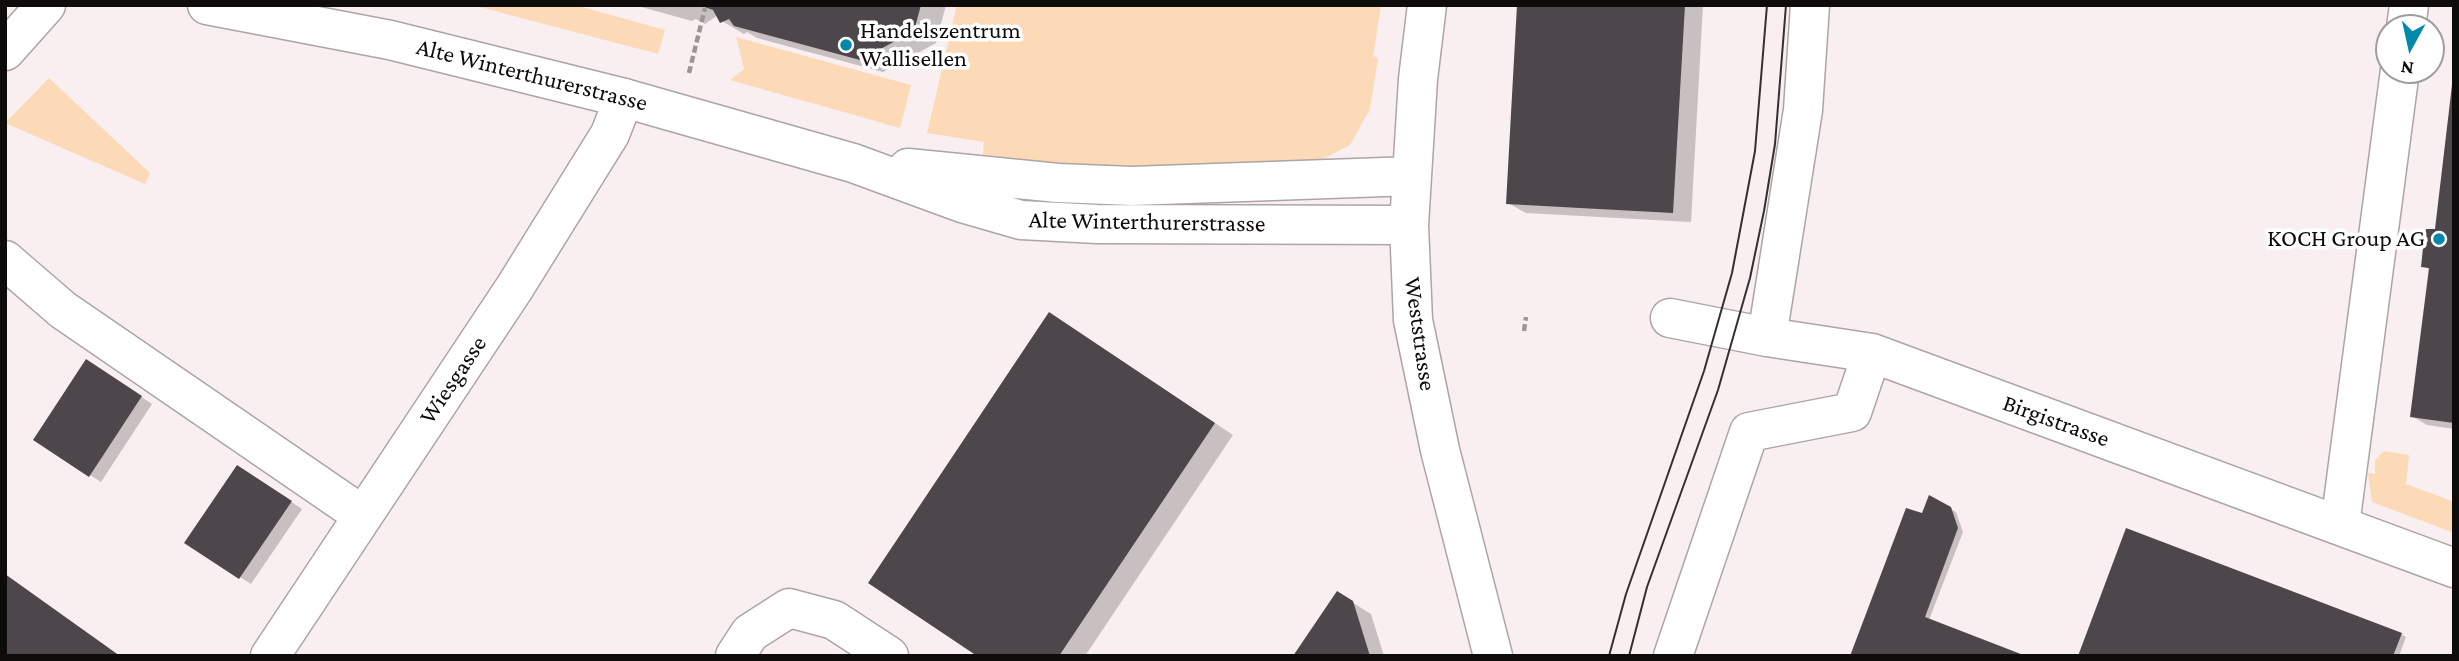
<!DOCTYPE html>
<style>
body{margin:0}
#map{position:relative;width:2459px;height:661px;overflow:hidden;background:#f9eff0;font-family:"Crimson Pro",serif}
canvas{display:block}
.frame{position:absolute;inset:0;border:7px solid #0e0b0b;pointer-events:none}
.north{position:absolute;left:2375px;top:14px;width:70px;height:70px;box-sizing:border-box;background:#fff;border:2px solid #9f9d9d;border-radius:50%;rotate:188deg;font-size:19px;font-weight:700;line-height:28px;text-align:center;color:#0e0b0b}
.north::after{content:'';display:block;margin:auto;width:24px;height:32px;background:#0089a9;clip-path:polygon(50% 0,100% 100%,50% 72%,0 100%)}
</style>
<div id="map">
<canvas width="2459" height="661"></canvas>
<div class="frame"></div>
<div class="north">N</div>
</div>
<script>
const ctx = document.querySelector('canvas').getContext('2d');
ctx.lineJoin = 'round';
function paint(path, color) { ctx.fillStyle = color; ctx.fill(path, 'evenodd'); }
const toPath = rows => new Path2D(rows.map(r => 'M' + r).join(''));
function trace(path, color, width, dash) { ctx.strokeStyle = color; ctx.lineWidth = width; ctx.lineCap = dash ? 'butt' : 'round'; ctx.setLineDash(dash || []); ctx.stroke(path); }
function write(font, color, halo, rows, align = 'center') {
  ctx.font = font + ' "Crimson Pro",serif'; ctx.lineWidth = 7; ctx.setLineDash([]); ctx.textBaseline = 'middle'; ctx.strokeStyle = halo; ctx.fillStyle = color; for (const [text, x, y, turn = 0] of rows) {
    ctx.save(); ctx.translate(x, y); ctx.rotate((+turn || 0) * Math.PI / 180); ctx.textAlign = isNaN(turn) ? turn : align; if (halo) ctx.strokeText(text, 0, 0); ctx.fillText(text, 0, 0); ctx.restore();
  }
}
const green = toPath([
 [472,5,575,5,665,30,658,54],
 [957,5,1381,5,1373,56,1378,58,1370,109,1350,145,1317,162,1088,168,983,155,984,142,927,133],
 [736,37,911,85,900,128,730,80,744,69],
 [49,78,150,173,145,184,5,123],
 [2384,451,2409,455,2406,484,2454,502,2454,533,2372,502,2368,473,2375,474,2375,460]
]);
const shadow = toPath([
 [634,5,946,5,936,43,883,72,757,38,747,32,744,34,722,21,718,15,705,24,696,19,692,21],
 [1519,5,1703,5,1691,222,1526,213,1508,203],
 [2454,86,2454,429,2427,425,2412,416,2430,270,2423,266,2436,231],
 [1068,325,1233,435,1085,656,980,656],
 [98,368,152,404,101,482,35,439],
 [248,473,302,509,251,584,187,543],
 [1930,498,1956,512,1963,532,1929,620,1852,656,1923,516],
 [1337,593,1371,614,1384,656,1295,656],
 [2401,634,2406,637,2399,656,2079,656]
]);
const building = toPath([
 [699,5,921,5,914,31,860,60,734,26,729,19,720,23,713,10],
 [1517,5,1685,5,1673,213,1506,204],
 [2452,85,2454,85,2454,423,2410,417,2429,268,2421,267,2423,248,2426,229,2435,229],
 [1049,312,1215,423,1059,656,977,656,868,583],
 [86,359,142,396,89,477,33,440],
 [237,465,292,501,239,579,184,543],
 [1929,495,1951,507,1958,528,1925,617,2026,656,1850,656,1906,508,1922,513],
 [2126,528,2402,633,2393,656,2078,656],
 [5,574,120,656,5,656],
 [1337,591,1353,601,1370,656,1293,656]
]);
const path = toPath([
 [689,73,705,8],
 [1524,331,1526,317]
]);
const minor = toPath([
 [2406,28,2409,5],
 [5,51,46,5],
 [5,260,63,310,362,515],
 [1670,318,1767,337,1872,353,2454,568],
 [1767,337,1803,110,1810,5],
 [2340,525,2400,70],
 [270,656,515,287,610,134,624,98],
 [735,656,750,633,789,608,834,620,889,656],
 [1673,656,1749,432,1852,412,1872,353]
]);
const major = toPath([
 [207,5,390,40,624,98,853,163,962,203,1021,220,1097,224,1409,225],
 [1427,5,1418,79,1409,225,1413,320,1440,450,1493,656],
 [908,168,1058,183,1132,186,1412,176]
]);
const tram = toPath([
 [1609,656,1626,594,1704,371,1732,273,1755,151,1767,5],
 [1629,656,1647,587,1718,390,1750,278,1764,211,1775,144,1786,5]
]);
const markers = [
 [846,45,7,"#0089a9"],
 [2439,239,7,"#0089a9"]
];
const poiNames = [
 ["Handelszentrum",860,31],
 ["Wallisellen",860,59],
 ["KOCH Group AG",2425,239,"right"]
];
const streetNames = [
 ["Alte Winterthurerstrasse",532,75,14],
 ["Alte Winterthurerstrasse",1147,222,1],
 ["Weststrasse",1420,334,82],
 ["Wiesgasse",453,380,-56],
 ["Birgistrasse",2056,421,20]
];
paint(green, '#fcdab7');
paint(shadow, '#0003');
paint(building, '#4d474b');
trace(minor, '#ada4a5', 41);
trace(major, '#ada4a5', 41);
trace(path, '#9c9595', 4.5, [7, 3.5]);
trace(minor, '#fff', 38);
trace(major, '#fff', 38);
trace(tram, '#343030', 2);
for (const [x, y, r, color] of markers) { const dot = new Path2D(); dot.arc(x, y, r, 0, 2 * Math.PI); ctx.fillStyle = color; ctx.fill(dot); trace(dot, '#fff', 2.5); }
write('24px', '#0e0b0b', '#fff', poiNames, 'left');
write('24px', '#0e0b0b', '#fff', streetNames);
</script>
